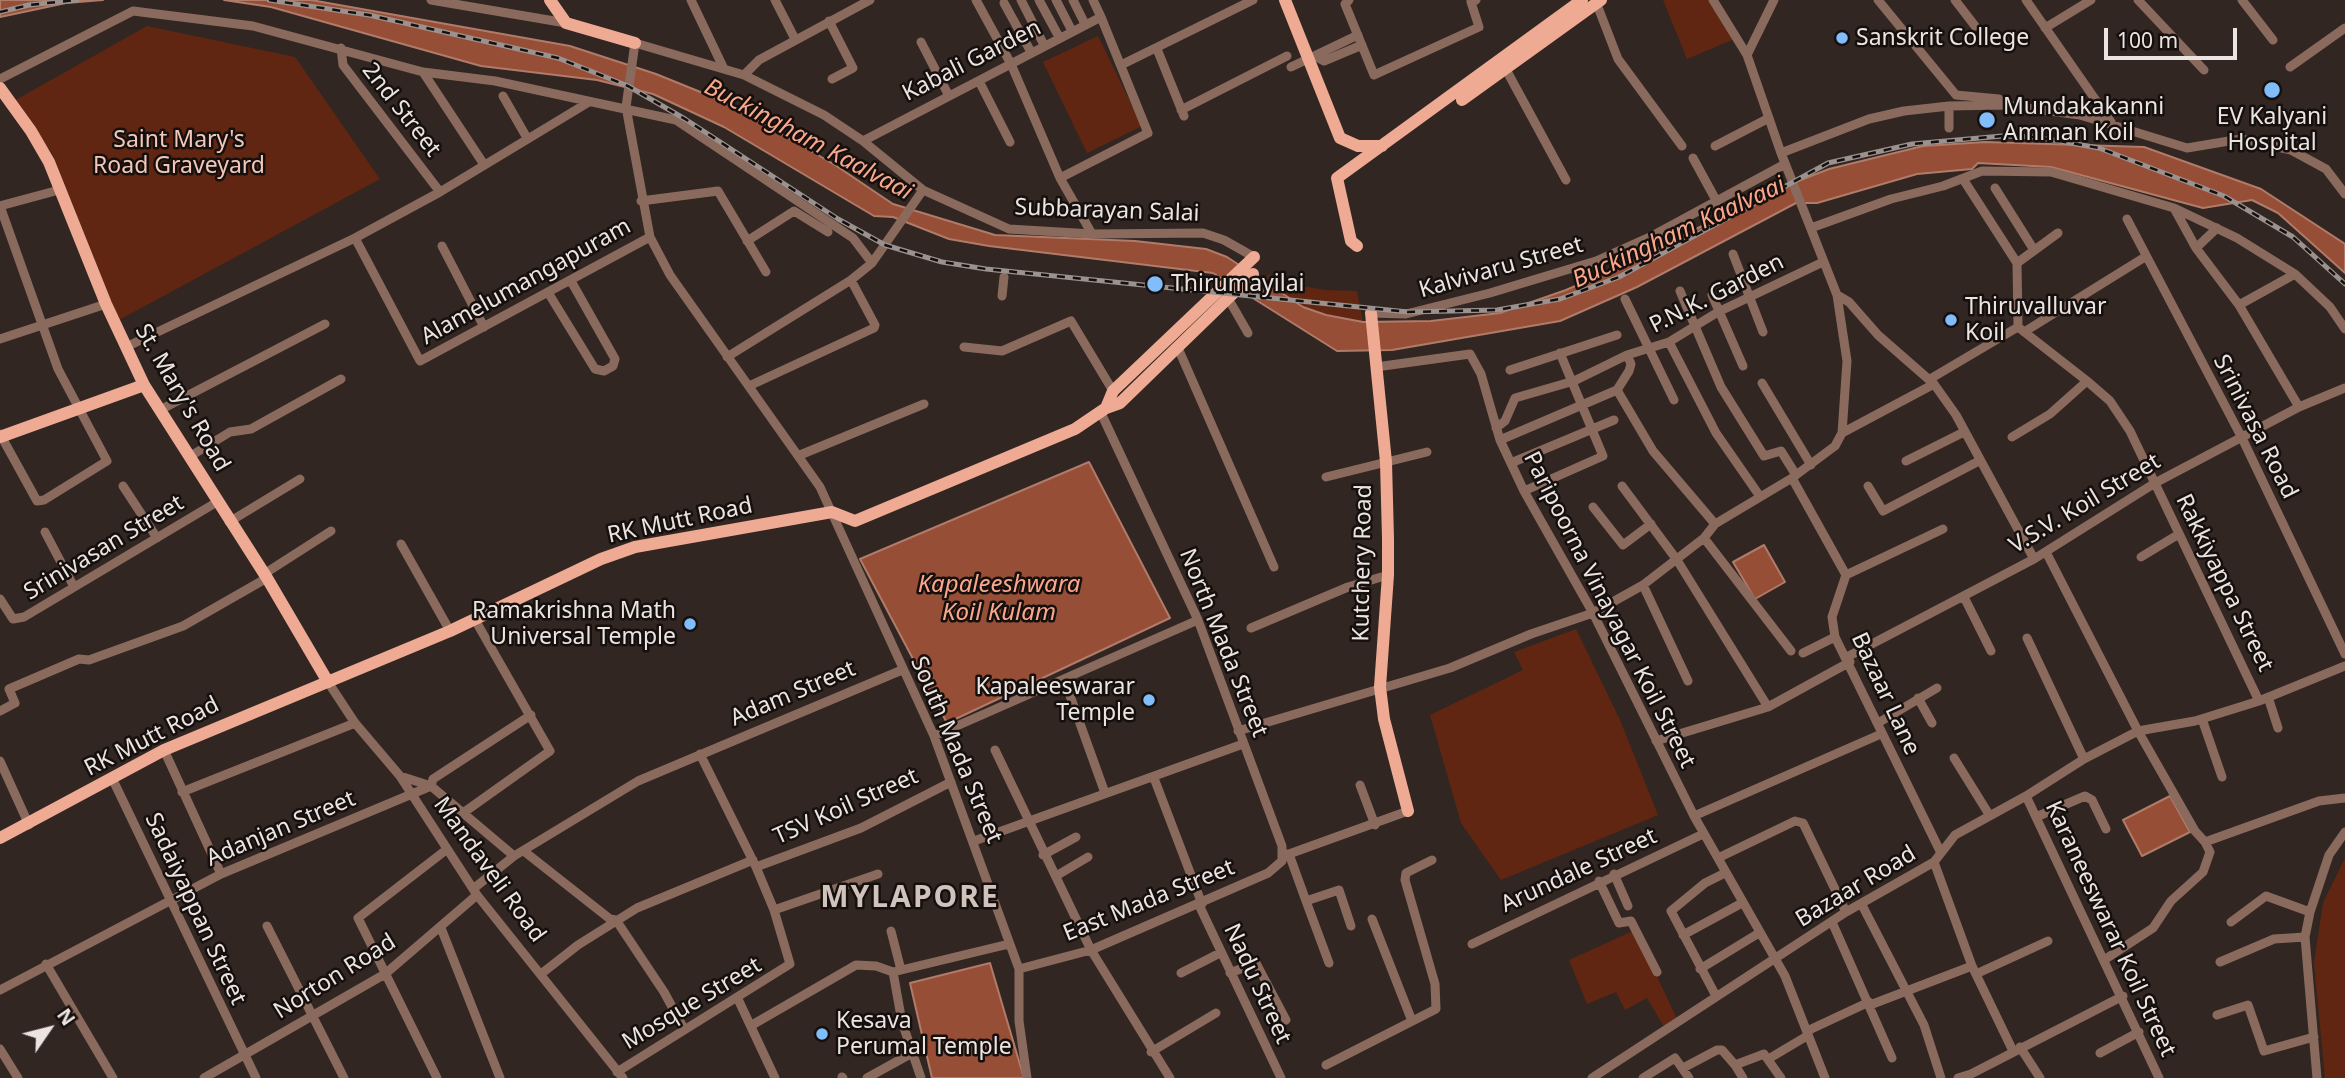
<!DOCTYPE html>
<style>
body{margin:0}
#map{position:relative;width:2345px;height:1078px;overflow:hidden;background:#312622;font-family:"Noto Sans",sans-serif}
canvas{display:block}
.north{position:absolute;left:14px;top:994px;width:70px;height:70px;-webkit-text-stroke:5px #15100e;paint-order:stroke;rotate:55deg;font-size:19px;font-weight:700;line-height:28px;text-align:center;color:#ece4e1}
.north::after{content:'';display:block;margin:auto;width:24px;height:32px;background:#ece4e1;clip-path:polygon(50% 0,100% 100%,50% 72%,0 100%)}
.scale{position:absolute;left:2104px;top:28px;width:133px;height:32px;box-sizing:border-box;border:4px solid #ece4e1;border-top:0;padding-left:9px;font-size:21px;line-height:24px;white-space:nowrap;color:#ece4e1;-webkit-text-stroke:5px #15100e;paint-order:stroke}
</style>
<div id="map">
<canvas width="2345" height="1078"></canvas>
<div class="north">N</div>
<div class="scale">100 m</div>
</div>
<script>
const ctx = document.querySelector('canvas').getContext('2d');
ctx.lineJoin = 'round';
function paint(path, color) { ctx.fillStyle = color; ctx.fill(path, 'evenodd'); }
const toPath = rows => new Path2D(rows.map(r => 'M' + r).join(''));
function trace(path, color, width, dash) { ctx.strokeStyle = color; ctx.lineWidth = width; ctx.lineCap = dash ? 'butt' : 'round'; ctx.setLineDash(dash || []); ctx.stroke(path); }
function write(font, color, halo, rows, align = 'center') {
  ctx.font = font + ' "Noto Sans",sans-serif'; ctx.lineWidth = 5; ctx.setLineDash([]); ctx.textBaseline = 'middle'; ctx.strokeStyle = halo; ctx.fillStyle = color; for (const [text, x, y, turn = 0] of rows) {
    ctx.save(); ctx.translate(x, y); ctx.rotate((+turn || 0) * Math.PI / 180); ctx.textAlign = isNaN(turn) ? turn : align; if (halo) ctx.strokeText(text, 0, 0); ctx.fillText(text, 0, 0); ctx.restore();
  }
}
const green = toPath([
 [1663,0,1711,0,1734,39,1687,59],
 [147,26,295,57,380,179,119,320,52,153,12,102],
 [1098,36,1142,126,1087,153,1043,62],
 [1269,274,1285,283,1325,290,1357,291,1363,322,1326,315,1303,307,1262,282],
 [1576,629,1620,720,1658,815,1501,880,1461,823,1430,715,1523,670,1514,652],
 [2345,858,2345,1078,2325,1078,2314,963,2323,903],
 [1635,930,1678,1021,1666,1030,1647,998,1625,1010,1616,992,1587,1004,1569,960]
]);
const water = toPath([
 [0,0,103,0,66,3,0,17,0,0],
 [224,0,311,0,570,46,656,74,730,104,835,165,893,204,995,235,1135,241,1206,249,1227,257,1303,307,1326,315,1363,322,1431,321,1500,313,1566,290,1638,259,1762,195,1829,169,1923,146,1985,142,2144,147,2261,189,2345,244,2345,273,2278,213,2252,200,2203,208,2051,167,1978,163,1972,169,1917,174,1817,203,1796,203,1637,287,1560,321,1392,350,1337,351,1213,273,989,246,949,239,893,217,874,216,724,127,653,94,597,80,481,66,271,7,224,0],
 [1089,462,1170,618,947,723,860,559,1089,462],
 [1764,545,1785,582,1755,599,1733,562,1764,545],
 [2170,796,2190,832,2142,856,2123,820,2170,796],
 [990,963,1024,1078,932,1078,910,983,990,963]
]);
const minor = toPath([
 [431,0,566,23],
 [691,0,724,69],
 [775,0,795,39],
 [976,0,1011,64,1060,178,1092,234],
 [1021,0,1044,45],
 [1039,0,1059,37],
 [1056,0,1072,31],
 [1073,0,1085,24],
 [1093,0,1101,17],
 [1349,0,1345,4,1374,75,1479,27,1471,2,1476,0],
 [1713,0,1747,55],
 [1878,0,1956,95,1999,99],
 [1955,0,1975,26],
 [2026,0,2111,122],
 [2138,0,2204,70],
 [2242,0,2273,40],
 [1596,2,1618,59,1682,146],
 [1004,3,1031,52],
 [829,21,853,68,832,79],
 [2045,28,2091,0],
 [921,42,949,96],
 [341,48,343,65,440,192],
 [1157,49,1184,116],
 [1317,57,1324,61,1362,45],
 [1503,64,1566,180],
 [1121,65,1253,0],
 [1291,67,1358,35],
 [2290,67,2345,28],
 [423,72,483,163],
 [744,75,759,60,870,0],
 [0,79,133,11,253,26,423,72,495,81,676,120,853,238,872,263],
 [979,81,1010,142],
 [503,96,527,138],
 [1181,110,1287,56],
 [1949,128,1949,106],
 [863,141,1101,17,1148,133,1060,178],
 [1715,146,1769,118],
 [1781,153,1869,119,1904,111,1949,106,2004,105,2080,115,2187,148,2241,139,2291,150,2326,169,2345,194],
 [1693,158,1717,202],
 [1963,179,2017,263,2018,327],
 [1995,188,2034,250],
 [641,201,718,191,766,272],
 [0,206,58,369,107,461,44,500,37,501,0,434],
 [0,206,59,190],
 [2174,208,2196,248],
 [2127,219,2242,438,2345,654],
 [1811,228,1891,199,1943,186,1982,171,2051,172,2174,208,2237,238,2295,274,2330,307,2345,329],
 [2217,228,2196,248,2239,305,2299,407],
 [355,238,420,361,650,237],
 [747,241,794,211,828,232],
 [442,246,484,327],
 [1733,254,1763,332],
 [2017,263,2058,233],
 [1680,291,1721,387,1764,456,1781,451,1796,475],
 [549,294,595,369,604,371,613,366,615,359,571,281],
 [1712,295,1743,366],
 [1837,295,1849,302,1878,335,1934,384,1956,415,2034,559],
 [1002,296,1004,277],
 [1625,299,1674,400],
 [1229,300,1248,333],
 [2239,305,2295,274],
 [1371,313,1406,314,1490,293,1596,261,1652,236,1785,164],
 [2018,327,2087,381,2110,401,2130,431,2259,701],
 [2024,332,2145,257],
 [0,339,106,304],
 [1669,342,1716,433,1759,495],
 [126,347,355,238,440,192,589,102],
 [964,347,1002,351,1071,321,1113,391],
 [1178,348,1274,567],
 [727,357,851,280,872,263,923,190],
 [1376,367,1470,354,1481,374,1500,440,1524,491,1593,613,1694,816,1785,976,1825,1078],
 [1510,370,1617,335],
 [1930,379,2018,327],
 [1762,383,1811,465],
 [749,386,874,328,875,325,851,280],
 [1617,390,1653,451,1715,524],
 [160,410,325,324],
 [1496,428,1505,421,1515,398,1574,381,1627,355,1669,342,1718,312,1823,262],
 [1842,433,1934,384],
 [2012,437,2050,414,2087,381],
 [1500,440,1617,390,1629,371,1631,364,1627,355],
 [800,455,924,404],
 [189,457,230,432,251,429,341,379],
 [1906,461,1964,432],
 [1511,463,1614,420],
 [1326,477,1427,452],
 [1792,478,1846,575,1832,617,1835,637,1940,851],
 [123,486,157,538],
 [1622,486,1677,560,1768,707],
 [1868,486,1883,511,1979,461],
 [1524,491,1603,456,1560,353],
 [1593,507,1623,545,1651,524],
 [229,522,300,479],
 [45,532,74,587],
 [1704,538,1791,651],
 [401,544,450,631],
 [2046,552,2138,731,2195,831,2205,842],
 [2141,557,2179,534],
 [264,574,331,531],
 [1846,575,1943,529],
 [1643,585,1688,681],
 [1964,597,1991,651],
 [0,599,13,619,24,617,217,502],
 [1251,628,1348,587,1388,575],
 [2027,638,2084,759],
 [1803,653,1835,637],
 [1847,657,2034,559,2155,483,2299,407,2345,388],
 [1064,679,1105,793],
 [328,682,355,723,400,776,477,895,623,1078],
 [2268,697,2278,728],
 [1918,698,1932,723],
 [0,711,15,703,9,689,79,659,89,660,183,626,267,578],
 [2202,719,2222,777],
 [1878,723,1937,688],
 [1238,731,1450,668,1531,634,1593,613,1643,585,1704,538,1715,524,1792,478,1835,446,1842,433,1847,361,1837,295,1781,153,1747,55,1774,0],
 [934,736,1198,620],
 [1656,741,1768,707,1850,662],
 [164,750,221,874],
 [995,750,1091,950,1170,1078],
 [1954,758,1990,816],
 [0,761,29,825],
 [400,776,431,786,514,856],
 [112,778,256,1078],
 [1154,778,1202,904],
 [1360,785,1375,825],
 [182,792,355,723],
 [2026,796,2159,1078],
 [463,813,550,751,478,625],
 [1694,816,1881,734],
 [2036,817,2085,796,2092,800,2106,829],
 [974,841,1243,744],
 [525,852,610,919,616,920,664,992,684,1029],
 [1282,854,1289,854,1408,811],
 [1289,854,1306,901,1339,890,1351,926],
 [1043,855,1076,837],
 [1718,858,1795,821,1803,823,1846,912],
 [1934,862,1972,966,2013,1051],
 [756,867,861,828,951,782],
 [1614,874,1628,906],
 [1056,876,1088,857],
 [1599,881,1619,923,1631,921,1657,972],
 [473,889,514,856,638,781,902,670],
 [1306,901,1329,963],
 [1199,905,1281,1078],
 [1862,905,1924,1025,1941,1078],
 [774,910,878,874],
 [1372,919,1412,1021],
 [1832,922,1892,1058],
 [2231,922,2266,896,2310,912],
 [267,926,344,1078],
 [441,928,500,1078],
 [891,931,901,970],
 [1683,935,1742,903],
 [1472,944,1703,834],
 [2104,960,2153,928,2171,901,2203,872,2210,852,2205,842,2319,801,2345,798],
 [2220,962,2274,939,2305,937],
 [46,964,113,1078],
 [1019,969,1091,950,1268,873,1282,861,1282,846,1198,620,1101,413],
 [1700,969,1759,933],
 [893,972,902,1022,921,1078],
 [1181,973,1220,953],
 [1230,973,1256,963,1286,1020],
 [541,974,578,945,637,908,753,860],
 [1976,974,2048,941],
 [0,990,221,874,431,786,433,779,531,715],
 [1716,996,1671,911,1705,883,1725,873],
 [737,997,775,1078],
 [1870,1005,1972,966],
 [2217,1015,2248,1005,2264,1051,2314,1037],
 [752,1025,856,965,876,966,893,972,1009,944],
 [1807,1031,1869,1002],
 [2020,1047,2040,1078],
 [0,1049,18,1078],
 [1151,1052,1216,1013],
 [2100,1053,2139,1032],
 [1770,1058,1807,1036],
 [1326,1065,1436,1009,1435,984,1405,880,1406,873,1432,860],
 [1735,1065,1743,1078],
 [1683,1068,1717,1050,1722,1050,1735,1065,1764,1054,1781,1078],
 [617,1072,790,964,774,910,756,867,700,754],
 [842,1077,843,1078],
 [204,1078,385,974,477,895],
 [437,1078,358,918,446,850],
 [867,1078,914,1052],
 [1027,1078,1019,1021,1019,969,934,736,820,487,670,275,650,237,626,107,635,43,744,75,824,115,863,141,923,190,1009,229,1092,234,1203,233,1224,240,1254,257],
 [1592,1078,1846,912,1934,862,1955,835,2026,796,2084,759,2138,731,2195,721,2259,701,2345,666],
 [1643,1078,1675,1058,1689,1078],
 [1958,1078,1971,1074,2123,996],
 [2317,1078,2305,937,2310,912,2329,855,2345,832]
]);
const major = toPath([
 [550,0,566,23,635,43],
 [1285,0,1340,138,1358,146,1382,146],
 [0,88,31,131,49,162,106,304,144,385,267,578,328,682],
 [1462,100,1601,0],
 [1357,246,1351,241,1337,178,1582,0],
 [1371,313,1386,462,1388,539,1388,575,1380,687,1384,719,1408,811],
 [1106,408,1120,403,1253,274],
 [0,437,144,385],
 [0,838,164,750,450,631,601,559,635,547,832,512,855,521,1075,429,1106,408,1113,391,1254,257]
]);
const rail = toPath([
 [269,0,369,15,558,58,628,86,685,119,838,219,885,245,942,262,986,269,1408,312,1497,310,1560,299,1619,277,1828,163,1912,144,2002,136,2036,137,2099,148,2224,196,2293,237,2345,284],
 [0,12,29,5,77,0]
]);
const markers = [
 [1842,38,7,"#80bdfa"],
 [2272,90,9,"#80bdfa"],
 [1987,120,9,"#80bdfa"],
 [1155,284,9,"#80bdfa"],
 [1951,320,7,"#80bdfa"],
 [690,624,7,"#80bdfa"],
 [1149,700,7,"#80bdfa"],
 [822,1034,7,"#80bdfa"]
];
const poiNames = [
 ["Sanskrit College",1856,38],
 ["Mundakakanni",2003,107],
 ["Amman Koil",2003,133],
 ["EV Kalyani",2272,117,"center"],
 ["Hospital",2272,143,"center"],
 ["Thirumayilai",1171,284],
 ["Thiruvalluvar",1965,307],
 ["Koil",1965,333],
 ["Ramakrishna Math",676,611,"right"],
 ["Universal Temple",676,637,"right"],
 ["Kapaleeswarar",1135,687,"right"],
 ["Temple",1135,713,"right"],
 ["Kesava",836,1021],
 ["Perumal Temple",836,1047]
];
const streetNames = [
 ["Kabali Garden",972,61,-27],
 ["2nd Street",401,110,52],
 ["Subbarayan Salai",1107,211,2],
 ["Kalvivaru Street",1501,268,-16],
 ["Alamelumangapuram",526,282,-29],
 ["P.N.K. Garden",1717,294,-27],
 ["St. Mary's Road",182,398,60],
 ["Srinivasa Road",2255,427,63],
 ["V.S.V. Koil Street",2085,504,-31],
 ["RK Mutt Road",680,521,-12],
 ["Srinivasan Street",104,548,-31],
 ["Kutchery Road",1363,563,-89],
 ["Rakkiyappa Street",2224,583,64],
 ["Paripoorna Vinayagar Koil Street",1609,610,63],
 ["North Mada Street",1223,643,68],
 ["Adam Street",793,694,-23],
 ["Bazaar Lane",1885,694,65],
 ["RK Mutt Road",152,737,-27],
 ["South Mada Street",956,750,67],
 ["TSV Koil Street",846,807,-24],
 ["Adanjan Street",281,829,-23],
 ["Mandaveli Road",489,870,54],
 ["Arundale Street",1579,871,-25],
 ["Bazaar Road",1856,887,-31],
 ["East Mada Street",1149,901,-22],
 ["Sadaiyappan Street",195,909,65],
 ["Karaneeswarar Koil Street",2110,929,65],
 ["Norton Road",335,977,-32],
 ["Nadu Street",1257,984,65],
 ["Mosque Street",692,1004,-31]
];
const parkNames = [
 ["Saint Mary's",179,140],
 ["Road Graveyard",179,166]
];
const waterNames = [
 ["Buckingham Kaalvaai",808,140,28],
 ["Buckingham Kaalvaai",1679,233,-25],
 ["Kapaleeshwara",999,585],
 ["Koil Kulam",999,613]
];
const districtNames = [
 ["MYLAPORE",910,898]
];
paint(green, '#612611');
paint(water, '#964e36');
trace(water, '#b07b69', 2);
trace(minor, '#8b6a5e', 9);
trace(major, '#eeaa93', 12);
trace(rail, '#9b928f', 5);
trace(rail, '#15100e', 2.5, [8]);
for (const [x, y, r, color] of markers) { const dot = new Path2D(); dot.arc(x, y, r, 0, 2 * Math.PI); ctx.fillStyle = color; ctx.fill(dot); trace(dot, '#15100e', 2.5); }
write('23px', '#ece4e1', '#15100e', poiNames, 'left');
write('23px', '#ece4e1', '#15100e', streetNames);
write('23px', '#f2c7b9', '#15100e', parkNames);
write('italic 24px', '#faa78b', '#15100e', waterNames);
ctx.letterSpacing = '2px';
write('bold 30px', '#d1c2bc', '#15100e', districtNames);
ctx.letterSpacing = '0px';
</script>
